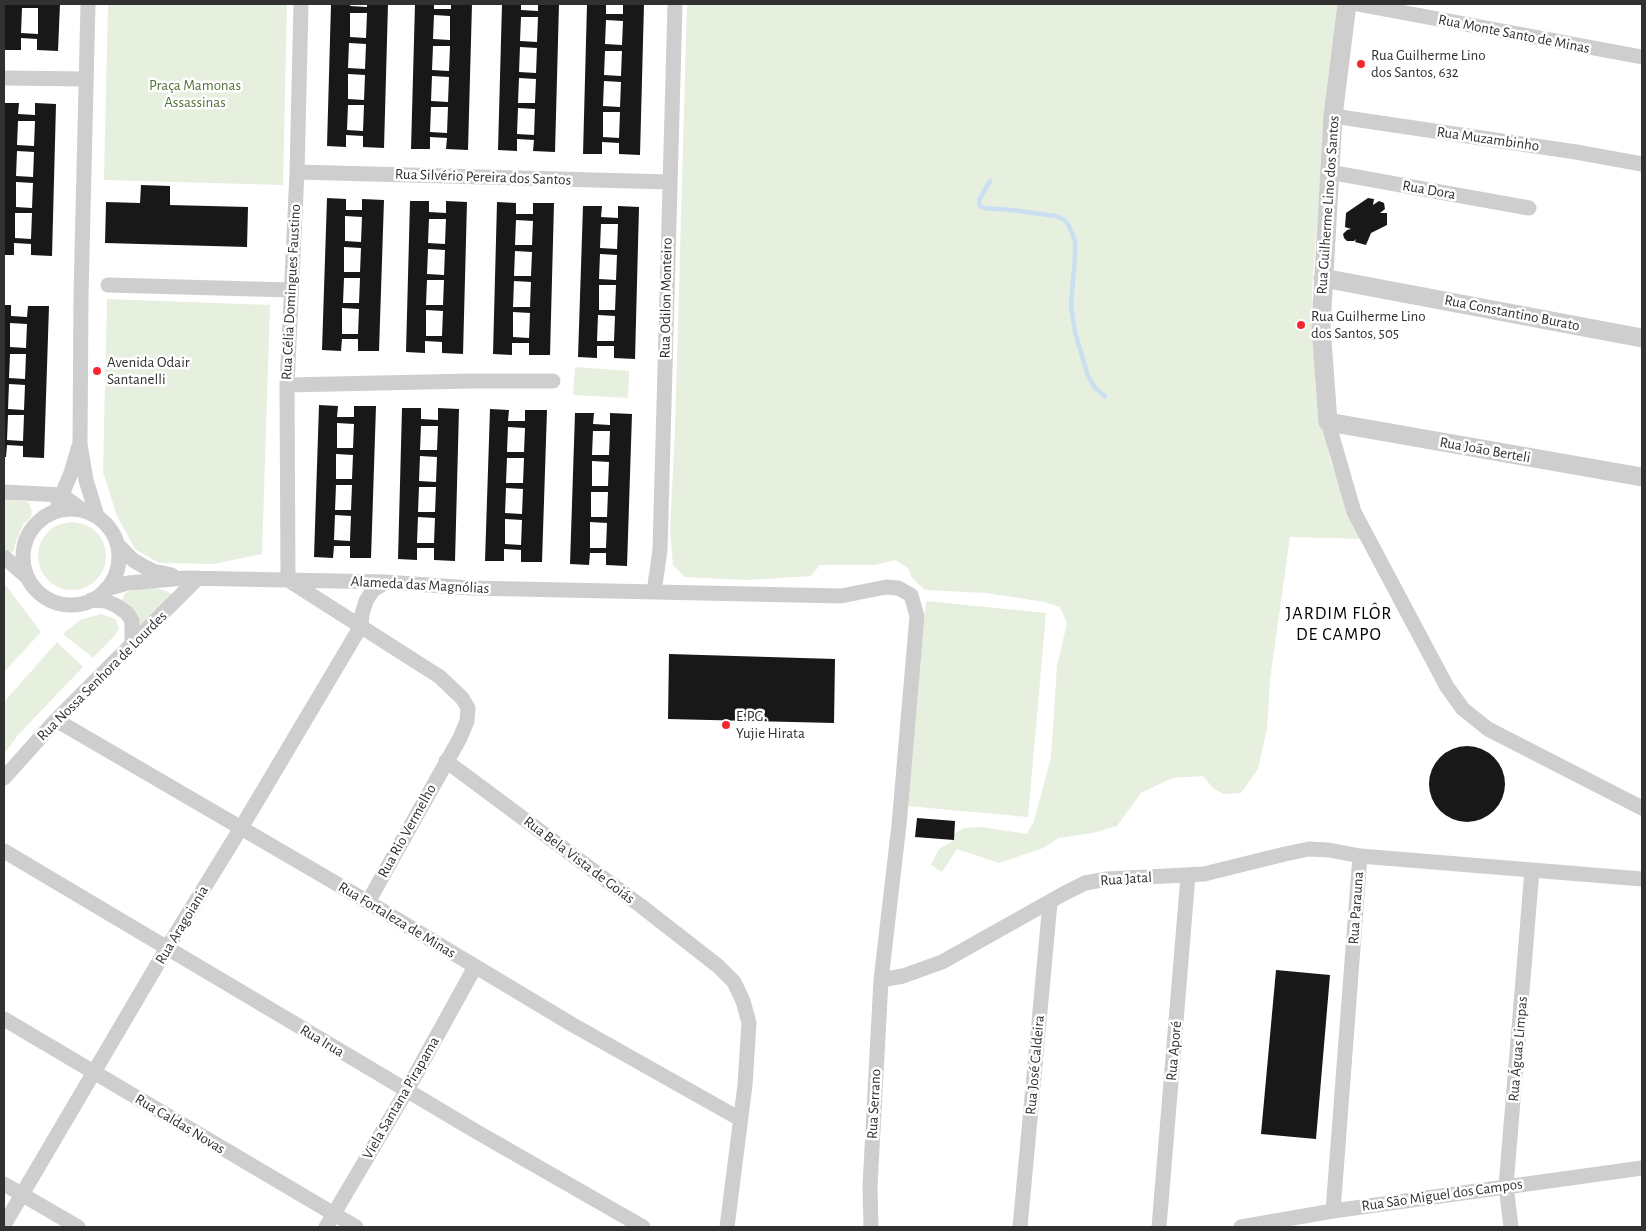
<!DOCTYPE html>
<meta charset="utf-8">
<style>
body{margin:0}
#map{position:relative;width:1646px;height:1231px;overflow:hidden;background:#fff;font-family:"Alegreya Sans",sans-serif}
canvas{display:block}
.frame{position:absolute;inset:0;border:5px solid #313131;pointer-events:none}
</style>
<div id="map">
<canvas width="1646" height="1231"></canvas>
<div class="frame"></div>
</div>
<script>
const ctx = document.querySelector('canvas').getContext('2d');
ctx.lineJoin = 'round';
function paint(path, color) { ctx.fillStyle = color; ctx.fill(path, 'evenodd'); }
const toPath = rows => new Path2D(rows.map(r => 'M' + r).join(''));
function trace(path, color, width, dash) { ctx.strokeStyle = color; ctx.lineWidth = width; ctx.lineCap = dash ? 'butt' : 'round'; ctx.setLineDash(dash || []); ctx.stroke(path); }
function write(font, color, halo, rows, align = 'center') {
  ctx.font = font + ' "Alegreya Sans",sans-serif'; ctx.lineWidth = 5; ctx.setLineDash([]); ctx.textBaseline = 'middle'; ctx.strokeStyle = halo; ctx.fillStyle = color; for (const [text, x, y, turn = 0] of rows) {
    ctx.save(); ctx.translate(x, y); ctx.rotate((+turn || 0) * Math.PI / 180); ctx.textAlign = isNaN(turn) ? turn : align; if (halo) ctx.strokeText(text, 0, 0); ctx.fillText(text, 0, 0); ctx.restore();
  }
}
const green = toPath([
 [108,4,287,4,283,185,104,180],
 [687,4,1338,4,1327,87,1312,289,1316,393,1331,463,1362,539,1290,537,1270,680,1267,729,1258,769,1241,793,1223,794,1213,788,1203,776,1172,778,1141,793,1117,826,1093,833,1059,838,1043,848,999,863,957,849,942,872,931,865,939,849,954,840,954,834,964,828,982,827,1027,834,1034,821,1051,757,1057,666,1067,623,1060,607,1044,602,987,593,925,590,912,578,908,568,895,560,876,565,820,565,811,576,747,580,685,577,673,565,670,530,675,429],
 [107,299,270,305,262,554,213,564,159,563,135,549,117,516,103,472],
 [575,367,629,371,628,398,573,395],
 [4,499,24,501,29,503,32,512,31,517,23,525,16,541,14,551,10,553,4,550],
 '38 556a34 34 0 1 1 68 0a34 34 0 1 1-68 0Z',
 [4,583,41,632,4,672,5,628],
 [145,586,164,590,173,595,139,629,121,602,125,593],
 [926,601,1046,613,1028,817,907,806],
 [101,614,115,619,119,628,115,635,93,658,63,634,80,620],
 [57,642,83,667,18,735,4,754,4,702]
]);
const stream = toPath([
 [990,181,979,200,980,206,984,208,1012,210,1056,216,1065,220,1069,226,1075,241,1075,257,1071,306,1075,332,1088,376,1095,388,1105,396]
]);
const building = toPath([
 [4,4,60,4,58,51,37,50,37,39,21,38,21,50,4,50],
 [22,8,38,8,38,34,21,33],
 [331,4,351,4,350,6,367,7,367,4,388,4,384,148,363,147,363,136,346,135,346,147,327,146],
 [350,13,367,13,366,38,350,37],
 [349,43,366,44,365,69,348,68],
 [348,74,365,75,364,100,348,99],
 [348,105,364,105,363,131,347,130],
 [415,4,434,4,434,9,451,9,451,4,472,4,468,150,446,149,447,138,430,137,430,149,411,149],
 [434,15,450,16,450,40,433,39],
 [433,46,450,46,449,71,432,70],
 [432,76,449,77,448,102,431,101],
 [431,107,448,107,447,133,430,132],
 [502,4,521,4,521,10,538,11,538,4,559,4,555,152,533,151,534,140,517,139,517,151,498,150],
 [521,17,538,17,537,42,520,41],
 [520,47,537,48,536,73,519,72],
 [519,78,536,79,535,103,518,103],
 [518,108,535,109,534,135,517,134],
 [587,4,606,4,606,14,623,14,623,4,644,4,640,155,619,154,619,143,602,142,602,154,583,154],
 [606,20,623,21,622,45,605,44],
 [605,51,622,51,621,76,604,75],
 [604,81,621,82,620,107,603,106],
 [603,112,620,112,619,138,603,137],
 [4,103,19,103,18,114,35,115,35,103,56,104,52,256,31,255,31,244,14,243,14,255,4,255],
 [18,121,35,121,34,146,17,145],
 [17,151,34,152,33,177,16,176],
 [16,182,33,183,32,208,16,207],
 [15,213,32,213,31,239,15,238],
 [141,185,170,186,170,205,248,207,247,247,105,243,106,202,140,203],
 [327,198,346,199,346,210,362,210,362,199,384,200,379,351,358,351,358,339,342,339,341,351,322,350],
 [345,216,362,217,361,242,345,241],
 [344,247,361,248,360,272,344,272],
 [344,278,360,278,359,303,343,303],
 [342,308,359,309,358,334,342,334],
 [1368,198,1374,199,1373,205,1379,201,1384,203,1385,209,1380,213,1387,213,1387,225,1371,233,1366,245,1355,242,1356,239,1354,241,1347,241,1344,238,1343,234,1347,230,1351,229,1345,227,1346,213],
 [410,201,429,201,429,212,446,213,446,201,467,202,463,354,442,353,442,342,425,341,425,353,406,352],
 [429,219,446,219,445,244,428,243],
 [428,249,445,250,444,275,427,274],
 [427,280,444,280,443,305,426,305],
 [426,310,443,311,442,336,426,336],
 [497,202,516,203,516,214,533,214,533,203,554,203,550,355,529,355,529,343,512,343,512,355,493,354],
 [516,220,533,221,532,245,515,245],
 [515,251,532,252,531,276,514,276],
 [514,281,531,282,530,307,513,307],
 [513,312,530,313,529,338,513,337],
 [583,206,602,206,601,217,618,218,618,206,639,207,635,359,614,358,614,346,597,346,597,358,578,357],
 [601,224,618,224,617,249,600,248],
 [600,254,617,255,616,280,599,279],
 [599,285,616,285,615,310,599,310],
 [598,315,615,316,614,341,597,341],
 [4,305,11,305,11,316,27,317,28,306,49,306,44,458,23,457,23,446,7,445,6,457,4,457],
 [10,323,27,324,26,348,10,347],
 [10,354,26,354,25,379,9,378],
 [9,384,25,385,24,410,8,409],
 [8,415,24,415,23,441,7,440],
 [319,405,338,406,337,417,354,417,354,406,376,406,371,558,350,558,350,546,334,546,333,558,314,557],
 [337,423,354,424,353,448,337,448],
 [336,454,353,455,352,479,336,479],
 [336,485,352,485,351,510,335,510],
 [335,515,351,516,350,541,334,540],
 [402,408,421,408,421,419,438,420,438,408,459,409,455,561,434,560,434,548,417,548,417,560,398,559],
 [421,426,438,426,437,450,420,450],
 [420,456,437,457,436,482,419,481],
 [419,487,436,487,435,512,418,512],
 [418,517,435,518,434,543,417,543],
 [490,409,509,410,508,421,525,421,525,410,547,410,542,562,521,562,521,550,504,549,504,561,485,561],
 [508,427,525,428,524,452,507,452],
 [507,458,524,458,523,483,506,483],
 [506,488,523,489,522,514,505,513],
 [505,519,522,520,521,545,505,544],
 [575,413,594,413,593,424,610,425,610,413,632,414,627,566,606,565,606,553,590,553,589,565,570,564],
 [593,431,610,431,609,455,592,455],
 [592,461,609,462,608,486,592,486],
 [591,492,608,492,607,517,591,517],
 [590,522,607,523,606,548,590,548],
 [669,654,835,659,834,723,668,719],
 '1429 784a38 38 0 1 1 76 0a38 38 0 1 1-76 0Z',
 [917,818,955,821,954,840,915,837],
 [1276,970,1330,975,1316,1139,1261,1134]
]);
const minor = toPath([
 [88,4,81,295,80,444,86,480,97,516],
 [301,4,297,172,287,385,288,580,440,677,462,698,468,708,467,721,460,738,368,902],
 [1357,4,1642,57],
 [4,78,86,79],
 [1333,116,1576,152,1642,164],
 [297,172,669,182],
 [1329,172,1529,208],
 [108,285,291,290],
 [287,385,471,381,553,381],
 [1328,422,1354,512,1447,687,1463,709,1488,729,1642,808],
 [4,492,62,495,81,509],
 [58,504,71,473,79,446],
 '23 557a48 48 0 1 1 96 0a48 48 0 1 1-96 0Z',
 [117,544,133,560,143,566,153,571,172,575],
 [4,557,27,577],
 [106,589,128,583,185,578,386,582,471,588,841,596,886,587,898,588,911,595,917,616,899,825,881,980,870,1186,871,1227],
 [654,592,660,550,675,4],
 [91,600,106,601,117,606,127,613,132,621,132,645],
 [56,720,368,902,573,1025,740,1119],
 [446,761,641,906,718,966,734,982,743,1001,749,1023,745,1085,727,1227],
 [4,778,56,720,198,578],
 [4,851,477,1132,643,1227],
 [881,980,903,976,942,962,1065,893,1085,883,1107,879,1204,874,1285,854,1309,849,1329,850,1360,856],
 [4,1019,356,1227],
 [4,1184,78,1227],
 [1333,1211,1360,856,1642,879],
 [4,1225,167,948,241,828,361,626,362,614,366,601,373,590,386,582],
 [326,1227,407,1090,475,967],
 [1020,1227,1050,903],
 [1159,1227,1188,876],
 [1241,1227,1333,1211,1642,1168],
 [1511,1227,1506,1186,1532,870]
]);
const tertiary = toPath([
 [1347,4,1333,116,1321,327,1328,422,1642,477],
 [1323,278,1642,338]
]);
const markers = [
 [1361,64,5,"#f62630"],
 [1301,325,5,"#f62630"],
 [97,371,5,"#f62630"],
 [726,725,5,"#f62630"]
];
const streetNames = [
 ["Rua Monte Santo de Minas",1514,34,11],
 ["Rua Muzambinho",1488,139,8],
 ["Rua Silvério Pereira dos Santos",483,177,2],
 ["Rua Dora",1429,190,10],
 ["Rua Guilherme Lino dos Santos",1328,205,-86],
 ["Rua Célia Domingues Faustino",291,292,-87],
 ["Rua Odilon Monteiro",666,298,-89],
 ["Rua Constantino Burato",1512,313,11],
 ["Rua João Berteli",1485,450,10],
 ["Alameda das Magnólias",420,585,3],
 ["Rua Nossa Senhora de Lourdes",102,676,-45],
 ["Rua Rio Vermelho",407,831,-61],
 ["Rua Bela Vista de Goiás",579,860,37],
 ["Rua Jatal",1126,879,-4],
 ["Rua Parauna",1356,908,-86],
 ["Rua Fortaleza de Minas",397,920,31],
 ["Rua Aragoiania",182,925,-59],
 ["Rua Irua",322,1041,31],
 ["Rua Águas Limpas",1518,1049,-85],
 ["Rua Aporé",1174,1051,-85],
 ["Rua José Caldeira",1035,1065,-85],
 ["Viela Santana Pirapama",401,1098,-60],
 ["Rua Serrano",874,1104,-87],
 ["Rua Caldas Novas",180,1124,31],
 ["Rua São Miguel dos Campos",1442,1195,-8]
];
const poiNames = [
 ["Rua Guilherme Lino",1371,55],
 ["dos Santos, 632",1371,72],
 ["Rua Guilherme Lino",1311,316],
 ["dos Santos, 505",1311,333],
 ["Avenida Odair",107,362],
 ["Santanelli",107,379],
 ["E.P.G.",736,716],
 ["Yujie Hirata",736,733]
];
const parkNames = [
 ["Praça Mamonas",195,85],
 ["Assassinas",195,102]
];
const quarterNames = [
 ["JARDIM FLÔR",1339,614],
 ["DE CAMPO",1339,635]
];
paint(green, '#e7efdf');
trace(stream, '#cae0f0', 4.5);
paint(building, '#181818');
trace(minor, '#cecece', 15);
trace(tertiary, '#cecece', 19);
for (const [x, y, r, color] of markers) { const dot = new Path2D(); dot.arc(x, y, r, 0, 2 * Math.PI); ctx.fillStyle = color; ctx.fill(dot); trace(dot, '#fff', 2); }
write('15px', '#313131', '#fff', streetNames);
write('15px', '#313131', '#fff', poiNames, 'left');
write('15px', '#527239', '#fff', parkNames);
ctx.letterSpacing = '1px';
write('18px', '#000', '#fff', quarterNames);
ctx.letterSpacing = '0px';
</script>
